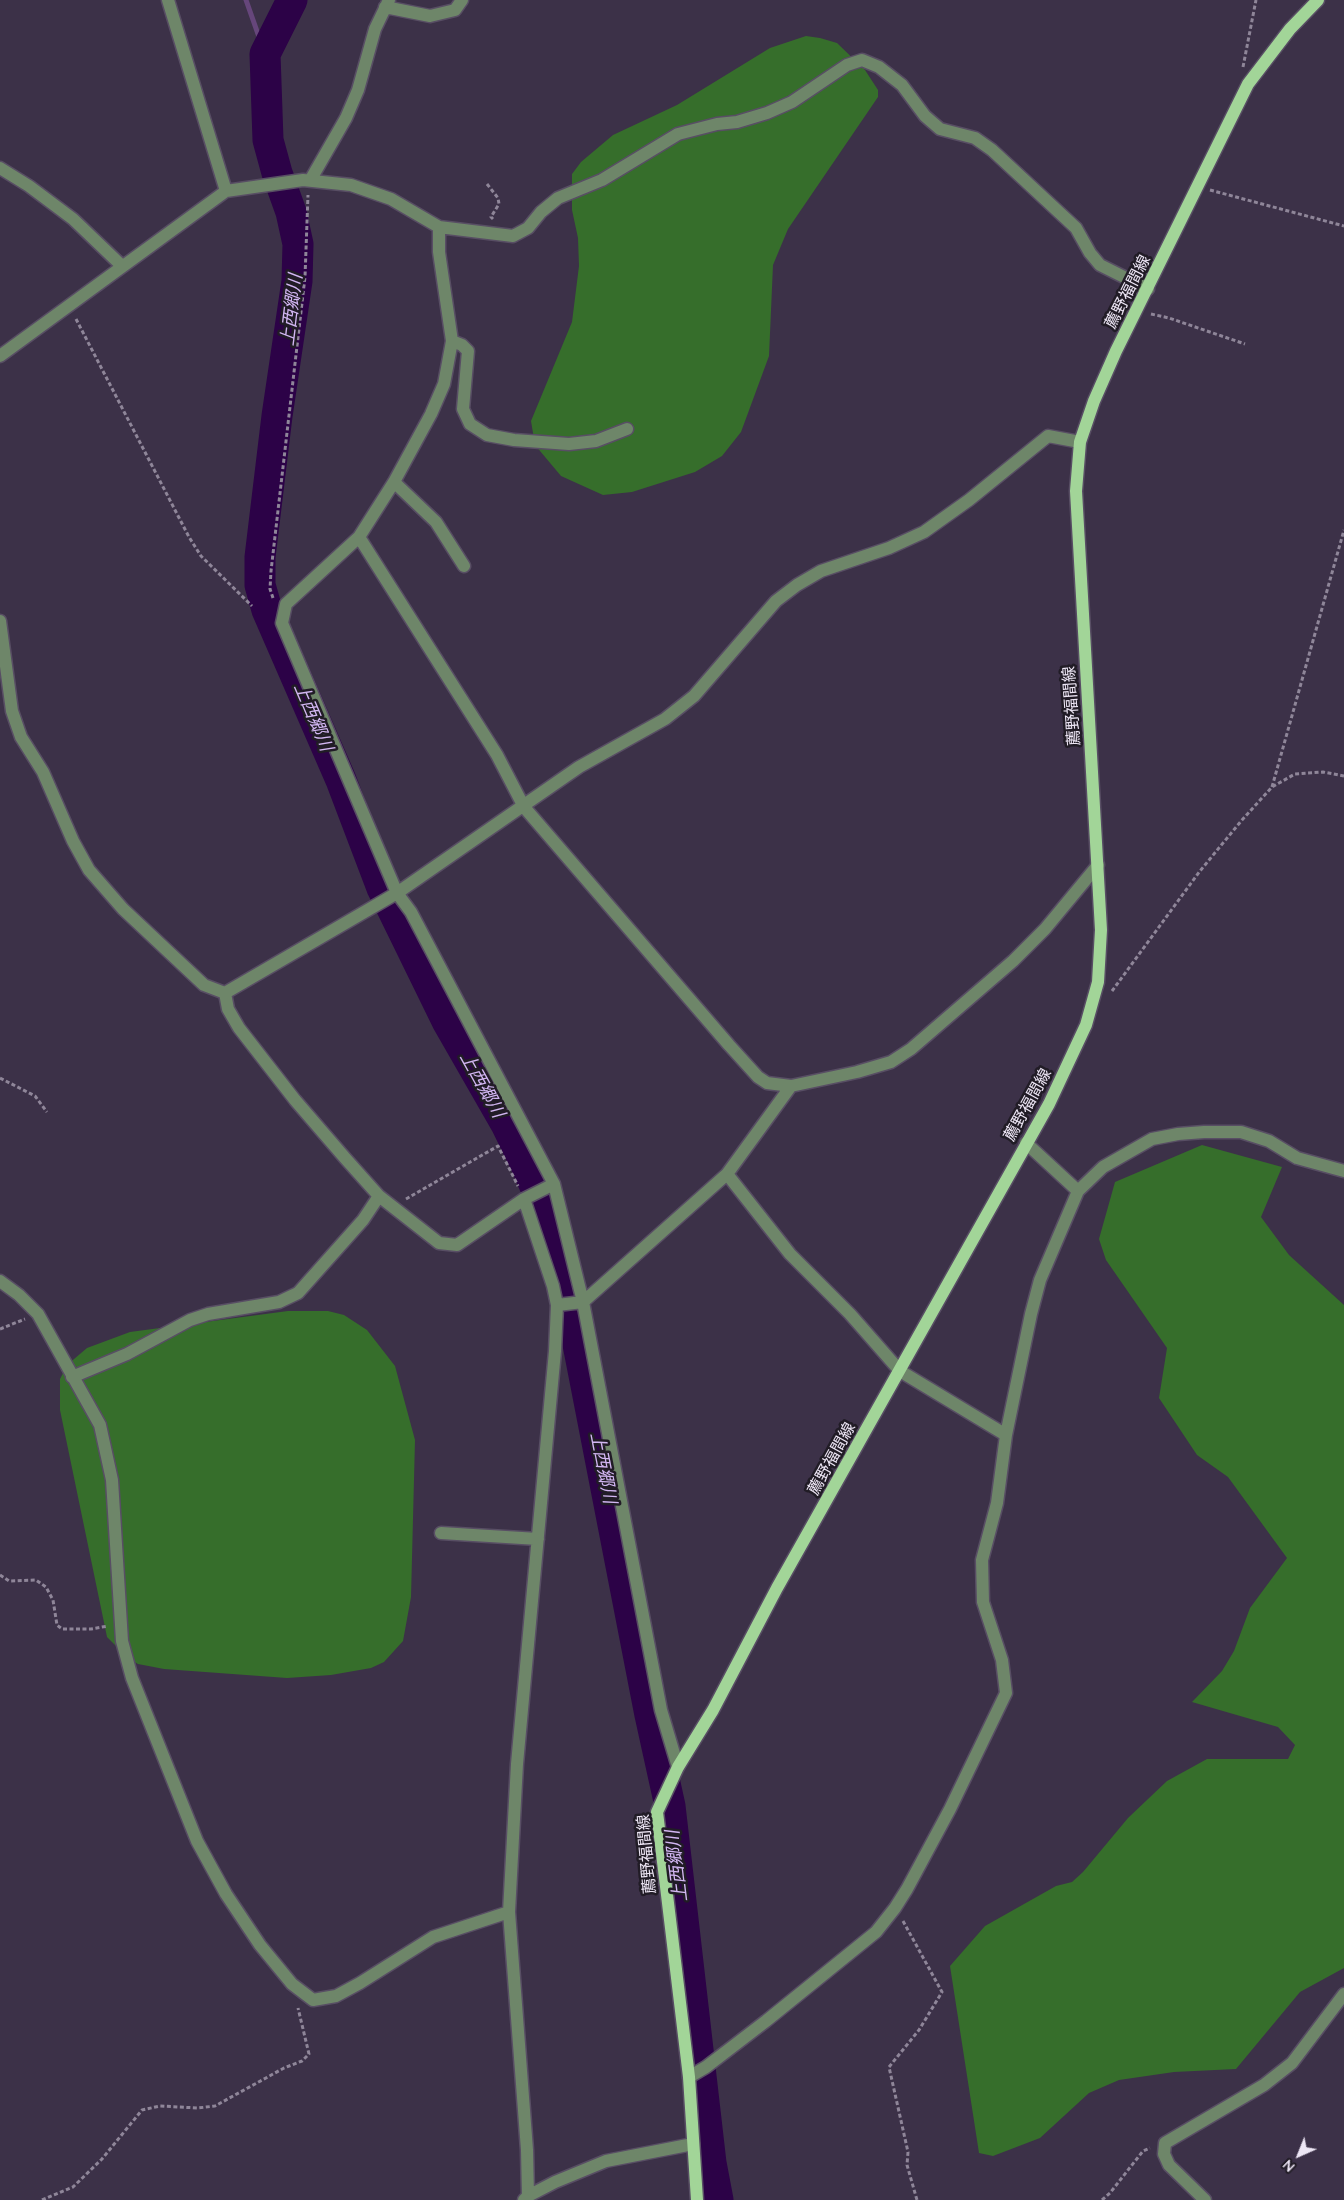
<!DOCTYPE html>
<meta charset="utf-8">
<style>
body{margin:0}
#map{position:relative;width:1344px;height:2200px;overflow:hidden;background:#3c3148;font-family:Quicksand,sans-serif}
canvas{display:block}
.north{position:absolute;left:1274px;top:2130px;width:50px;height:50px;-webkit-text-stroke:4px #211c26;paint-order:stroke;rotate:224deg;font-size:14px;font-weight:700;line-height:20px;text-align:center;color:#ede6f5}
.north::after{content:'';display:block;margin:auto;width:18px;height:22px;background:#ede6f5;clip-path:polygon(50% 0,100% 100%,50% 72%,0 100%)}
</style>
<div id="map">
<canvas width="1344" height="2200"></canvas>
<div class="north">N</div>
</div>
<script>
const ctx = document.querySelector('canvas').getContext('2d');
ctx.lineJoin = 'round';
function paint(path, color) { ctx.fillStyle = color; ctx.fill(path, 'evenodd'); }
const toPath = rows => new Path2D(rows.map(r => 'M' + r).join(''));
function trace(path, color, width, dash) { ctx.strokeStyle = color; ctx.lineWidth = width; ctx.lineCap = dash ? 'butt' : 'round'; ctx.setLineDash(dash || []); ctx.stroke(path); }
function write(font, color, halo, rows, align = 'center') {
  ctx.font = font + ' Quicksand,"Noto Sans JP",sans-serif'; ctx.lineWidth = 5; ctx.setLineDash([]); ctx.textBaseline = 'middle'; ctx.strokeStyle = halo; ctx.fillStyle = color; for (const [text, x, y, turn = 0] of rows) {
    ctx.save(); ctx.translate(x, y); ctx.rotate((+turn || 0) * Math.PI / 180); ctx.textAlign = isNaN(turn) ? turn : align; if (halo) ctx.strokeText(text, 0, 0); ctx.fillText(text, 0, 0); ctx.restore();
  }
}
const forest = toPath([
 [806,36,820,38,837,43,865,70,878,90,878,97,788,229,773,265,769,356,741,432,722,456,695,472,632,492,603,495,561,476,535,445,531,421,572,322,579,266,578,238,572,210,572,174,581,162,613,135,677,105,770,48],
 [1202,1145,1282,1167,1261,1217,1289,1255,1344,1305,1344,1968,1300,1992,1236,2069,1174,2072,1119,2080,1089,2093,1040,2138,993,2156,979,2153,950,1966,985,1926,1056,1886,1072,1882,1083,1872,1128,1818,1167,1781,1207,1759,1288,1759,1295,1745,1278,1727,1192,1702,1222,1671,1234,1651,1250,1608,1287,1558,1228,1477,1197,1455,1159,1398,1167,1348,1106,1260,1099,1239,1115,1182],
 [288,1311,328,1311,344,1315,367,1330,395,1366,415,1440,411,1597,403,1641,384,1662,371,1668,331,1675,287,1678,164,1669,138,1664,128,1658,107,1637,60,1410,60,1379,67,1365,87,1348,130,1332]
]);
const stream = toPath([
 [246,0,265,54]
]);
const river = toPath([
 [292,0,265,54,268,140,277,173,291,212,298,244,297,281,277,416,260,557,260,585,267,610,341,780,382,888,447,1021,506,1124,525,1163,547,1214,563,1267,650,1715,670,1806,711,2163,718,2200]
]);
const path = toPath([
 [1243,67,1256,0],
 [487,184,498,198,499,204,491,217,493,219],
 [1210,190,1344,226],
 [1151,314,1169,318,1245,344],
 [76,319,189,537,201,556,252,606],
 [273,598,270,589,271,571,305,277,308,195],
 [1272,787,1344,530],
 [1112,991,1200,871,1242,820,1272,787,1295,774,1323,772,1344,776],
 [0,1078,35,1096,47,1112],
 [406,1199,498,1146,518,1186],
 [0,1329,25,1319],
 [0,1575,9,1581,36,1580,46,1587,53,1600,57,1625,62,1629,91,1629,108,1626],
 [903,1921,942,1992,919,2030,889,2067,908,2152,907,2165,917,2200],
 [42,2200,73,2187,102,2159,142,2110,160,2106,198,2108,215,2106,284,2068,302,2061,309,2054,298,2008],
 [1102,2200,1110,2193,1143,2151,1150,2148]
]);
const minor = toPath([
 [168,0,226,191],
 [385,7,430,16,455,10,462,0],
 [0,168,29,186,73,219,122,266],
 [311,179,346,118,358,90,375,29,389,0],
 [439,227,439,252,452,341,444,384,431,414,394,482,359,537,286,604,282,623,397,893,411,912,554,1184,583,1302,661,1710,678,1767],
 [452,341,462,345,468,351,463,409,470,424,487,435,514,440,569,444,596,441,627,429],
 [0,356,226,191,303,180,351,185,391,199,439,227,513,236,528,228,541,212,558,198,602,180,678,134,717,124,737,122,767,113,792,102,847,65,862,60,879,67,902,85,925,116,940,129,975,138,992,150,1076,228,1090,253,1100,265,1148,289],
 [394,482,436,522,464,566],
 [359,537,497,755,524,807,729,1045,758,1077,767,1083,791,1086,857,1072,891,1062,911,1049,1013,961,1045,929,1098,865],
 [0,621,12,711,21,737,43,772,73,841,89,870,123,909,204,985,225,993],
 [225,993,397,893,579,767,665,719,694,696,776,601,797,585,821,571,889,548,924,532,969,500,1048,436,1080,442],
 [225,993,228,1009,239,1028,295,1100,345,1158,379,1196,439,1243,457,1245,524,1199,554,1184],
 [1026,1143,1078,1191],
 [727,1174,790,1254,850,1314,900,1371,1006,1435],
 [524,1199,553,1286,557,1305,555,1351,517,1764,509,1912,527,2150,528,2196,524,2200],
 [0,1281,19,1295,38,1314,100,1425,112,1480,122,1641,132,1678,197,1841,226,1894,260,1945,292,1984,313,2000,336,1996,360,1983,433,1937,509,1912],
 [557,1305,583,1302,727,1174,791,1086],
 [72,1377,127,1354,190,1320,208,1314,279,1302,298,1293,363,1220,379,1196],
 [441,1533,538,1539],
 [689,2077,706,2067,766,2021,876,1932,895,1908,907,1889,950,1809,1006,1693,1002,1660,983,1602,982,1560,997,1503,1006,1435,1031,1314,1040,1280,1078,1191,1103,1167,1152,1139,1178,1134,1204,1132,1241,1132,1269,1141,1297,1158,1344,1171],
 [528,2196,555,2182,606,2161,693,2144],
 [1205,2200,1169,2165,1164,2154,1165,2143,1264,2085,1292,2063,1344,1994]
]);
const major = toPath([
 [697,2200,689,2077,657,1812,678,1767,713,1710,777,1588,1049,1104,1086,1025,1098,982,1101,930,1076,491,1080,442,1094,401,1116,351,1248,84,1290,29,1318,0]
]);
const streetNames = [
 ["薦野福間線",1128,292,-63],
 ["薦野福間線",1072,706,-94],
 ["薦野福間線",1028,1105,-61],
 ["薦野福間線",832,1459,-61],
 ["薦野福間線",647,1854,-95]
];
const waterNames = [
 ["上西郷川",292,310,-83],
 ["上西郷川",313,717,67],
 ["上西郷川",482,1085,61],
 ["上西郷川",603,1468,79],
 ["上西郷川",677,1866,-97]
];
paint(forest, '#366e2b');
trace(stream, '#66467b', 5);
trace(river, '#2c0247', 31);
trace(minor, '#584e64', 15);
trace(major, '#584e64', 15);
trace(path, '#8f8699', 3, [4, 2.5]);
trace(minor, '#6e8669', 12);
trace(major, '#a2d598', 12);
write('16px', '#ede6f5', '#211c26', streetNames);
write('italic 18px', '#d2b6f2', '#211c26', waterNames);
</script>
